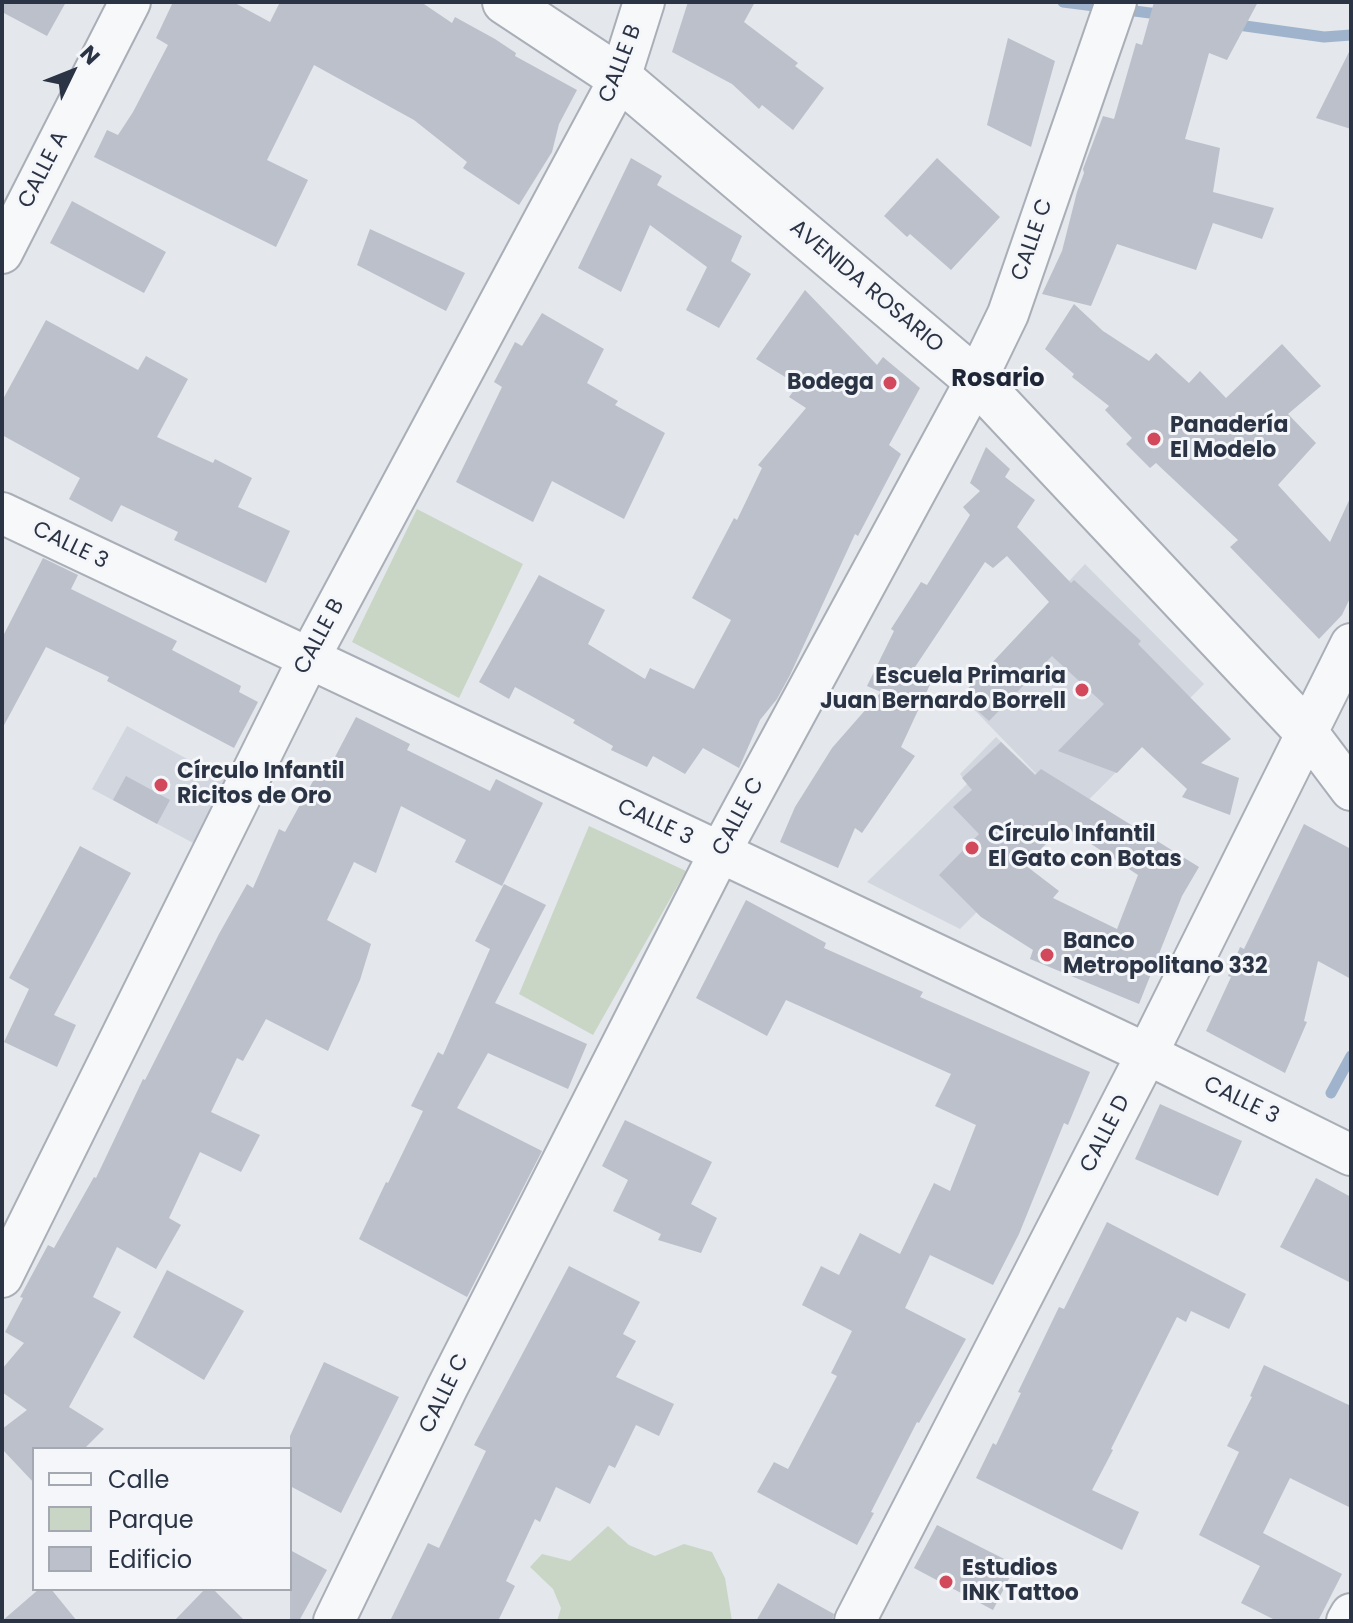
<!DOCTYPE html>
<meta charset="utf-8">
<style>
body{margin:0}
#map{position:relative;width:1353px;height:1623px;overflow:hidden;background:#e4e7ec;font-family:Poppins,sans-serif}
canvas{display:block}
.frame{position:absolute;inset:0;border:4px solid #2b3445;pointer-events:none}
.legend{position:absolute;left:32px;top:1447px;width:260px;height:144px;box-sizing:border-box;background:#f4f6f9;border:2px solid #a4a8b1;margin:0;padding:10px 14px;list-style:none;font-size:24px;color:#2b3445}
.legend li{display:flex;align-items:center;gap:16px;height:40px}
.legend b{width:40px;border:2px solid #a4a8b1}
.north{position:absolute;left:32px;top:32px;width:80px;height:80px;-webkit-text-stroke:6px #f4f6f9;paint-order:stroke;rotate:47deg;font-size:22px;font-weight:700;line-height:32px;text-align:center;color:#2b3445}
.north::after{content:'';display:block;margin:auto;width:28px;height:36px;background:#2b3445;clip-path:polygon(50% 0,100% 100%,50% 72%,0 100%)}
</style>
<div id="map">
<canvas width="1353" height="1623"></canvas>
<div class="frame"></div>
<ul class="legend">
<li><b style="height:10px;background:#f7f8fa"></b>Calle</li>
<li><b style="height:22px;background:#c9d6c5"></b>Parque</li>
<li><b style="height:22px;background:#bbc0ca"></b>Edificio</li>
</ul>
<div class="north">N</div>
</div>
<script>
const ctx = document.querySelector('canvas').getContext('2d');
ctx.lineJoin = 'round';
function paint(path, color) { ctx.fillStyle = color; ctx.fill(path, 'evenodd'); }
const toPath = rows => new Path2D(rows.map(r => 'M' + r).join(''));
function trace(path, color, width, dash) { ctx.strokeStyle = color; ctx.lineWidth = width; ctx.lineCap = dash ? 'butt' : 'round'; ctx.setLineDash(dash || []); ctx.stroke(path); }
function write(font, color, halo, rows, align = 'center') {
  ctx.font = font + ' Poppins,sans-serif'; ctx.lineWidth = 6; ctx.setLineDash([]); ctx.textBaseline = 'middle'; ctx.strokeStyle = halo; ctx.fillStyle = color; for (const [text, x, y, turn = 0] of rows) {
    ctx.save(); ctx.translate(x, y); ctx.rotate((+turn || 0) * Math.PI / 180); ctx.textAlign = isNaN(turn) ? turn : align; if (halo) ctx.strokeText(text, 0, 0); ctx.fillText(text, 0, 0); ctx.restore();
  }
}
const built = toPath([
 [1085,564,1204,684,960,929,867,882,967,784,960,774,996,737,1049,787,961,696],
 [127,726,229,782,195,844,92,789]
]);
const green = toPath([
 [417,509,523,564,459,698,352,642],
 [589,826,686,871,593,1035,519,994],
 [608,1526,629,1545,655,1556,684,1544,712,1552,725,1578,732,1621,557,1621,561,1608,553,1589,530,1567,542,1554,570,1561]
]);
const stream = toPath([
 [1063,2,1166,15],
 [1231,24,1324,37,1351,35],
 [1331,1093,1351,1056]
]);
const building = toPath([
 [2,2,66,2,47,36,2,12],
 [173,2,233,2,270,22,280,2,421,2,452,23,455,17,495,39,516,53,515,56,577,90,559,124,552,152,519,205,463,168,467,162,414,120,314,65,267,160,308,180,276,247,94,157,107,130,118,135,133,112,168,45,156,38],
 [688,2,755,2,744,22,798,63,795,66,824,88,793,130,762,105,759,109,732,84,672,52],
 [1154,2,1258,2,1227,60,1209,53,1185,139,1220,148,1213,192,1274,208,1262,239,1213,223,1196,270,1117,244,1091,306,1042,294,1062,251,1077,192,1084,173,1083,169,1103,116,1114,119,1136,43,1142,45],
 [1008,38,1055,61,1031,147,987,125],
 [1351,48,1351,129,1316,118],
 [631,158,662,176,657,185,742,236,731,261,751,274,719,328,686,310,707,267,650,225,621,292,578,268],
 [937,158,1000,217,951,270,910,234,907,237,884,216],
 [72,201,166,252,144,293,50,243],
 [370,229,465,273,446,311,357,265],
 [805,290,877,365,883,357,920,388,889,445,901,454,858,536,855,534,790,675,777,699,760,720,739,768,703,748,685,774,653,756,647,767,611,750,613,746,573,723,575,720,515,687,509,699,479,682,539,575,605,610,588,644,645,679,650,668,694,689,731,620,692,598,734,518,737,520,762,468,758,465,806,408,789,397,798,385,756,359],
 [1074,304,1103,331,1149,361,1156,353,1189,383,1200,371,1226,398,1282,344,1321,386,1288,414,1316,443,1278,485,1330,542,1351,496,1351,596,1342,615,1319,639,1230,547,1238,540,1156,463,1150,468,1126,444,1132,438,1105,410,1109,406,1072,377,1074,374,1045,349],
 [542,313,604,349,587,383,618,401,615,405,665,433,624,519,552,481,533,522,456,482,502,387,494,382,515,342,522,346],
 [46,320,138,370,146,356,188,379,157,437,213,463,215,459,252,478,238,507,290,531,266,583,174,540,178,532,121,505,112,522,69,499,80,478,2,435,2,401],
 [986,447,1010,469,1005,477,1035,500,1017,527,1071,583,1074,580,1141,641,1138,644,1231,739,1201,763,1239,778,1230,815,1182,797,1187,789,1142,747,1117,773,1058,751,1104,704,1052,656,989,721,961,696,1049,602,1007,556,993,568,985,562,915,667,934,676,901,747,915,756,862,833,855,828,838,868,780,842,795,807,832,748,881,692,867,686,894,631,891,629,921,582,927,585,970,515,963,507,980,491,970,483],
 [43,558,78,575,71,589,177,641,172,650,241,686,239,692,258,702,234,748,107,681,109,677,46,647,2,729,2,638],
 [356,717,410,744,407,750,490,791,496,779,543,803,502,886,455,862,466,840,401,806,376,873,354,862,327,920,371,944,360,980,328,1051,266,1019,243,1061,237,1058,211,1112,260,1135,241,1172,200,1152,169,1218,181,1225,156,1269,117,1247,93,1297,121,1312,69,1407,104,1429,84,1449,34,1449,34,1483,2,1449,2,1429,27,1410,2,1392,2,1369,24,1343,5,1332,23,1298,20,1297,48,1245,54,1248,94,1177,96,1178,143,1079,145,1080,219,934,247,884,253,888,279,829,285,832,318,772,325,776],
 [1001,742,1035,775,1041,769,1199,867,1182,896,1139,1004,1030,959,1033,950,981,917,939,875,979,834,953,807,972,790,962,778],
 [1064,826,1138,875,1117,929,1053,898,1059,891,1025,865],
 [126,776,170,800,157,824,113,800],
 [1304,824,1351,849,1351,979,1318,961,1304,1021,1307,1022,1285,1073,1206,1031,1231,977,1228,976,1240,947,1244,949],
 [80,846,131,873,54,1015,76,1025,57,1067,4,1042,29,989,9,978],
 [504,884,546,905,495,1003,587,1044,568,1089,488,1053,457,1108,542,1151,467,1297,359,1239,386,1182,388,1183,423,1111,411,1106,438,1052,443,1055,490,949,475,941],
 [746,900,826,943,824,948,923,992,920,997,1090,1072,1068,1125,1064,1123,1019,1234,993,1285,930,1255,905,1308,966,1339,919,1423,917,1422,871,1512,874,1513,857,1545,757,1492,774,1462,788,1469,837,1376,831,1373,852,1331,802,1305,821,1266,839,1275,860,1233,900,1254,934,1183,950,1191,976,1125,935,1106,951,1074,786,1000,767,1036,696,998],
 [1160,1104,1242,1141,1218,1196,1135,1159],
 [625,1120,712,1162,691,1204,717,1218,701,1253,658,1240,661,1234,613,1211,628,1180,602,1166],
 [1316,1178,1351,1197,1351,1283,1280,1247],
 [1107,1222,1246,1294,1229,1329,1191,1311,1186,1322,1177,1317,1111,1449,1113,1450,1092,1490,1139,1512,1122,1550,976,1478,993,1443,996,1445,1021,1393,1018,1392,1059,1307,1064,1309],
 [569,1266,640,1302,623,1334,636,1341,616,1377,674,1404,659,1436,636,1425,615,1468,609,1465,590,1504,556,1487,540,1522,535,1519,506,1581,515,1586,498,1621,390,1621,428,1543,439,1548,486,1451,474,1445],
 [167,1270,244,1311,204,1380,133,1337],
 [324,1362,399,1397,341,1513,290,1486,290,1436],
 [1264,1365,1351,1406,1351,1508,1290,1478,1263,1533,1342,1574,1318,1621,1277,1621,1241,1603,1260,1566,1199,1535,1239,1452,1227,1446,1252,1397,1250,1396],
 [937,1525,1016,1565,993,1610,914,1568],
 [290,1550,327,1570,299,1621,290,1621],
 [778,1583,834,1614,832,1621,756,1621],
 [39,1589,51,1589,77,1621,2,1621],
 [205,1589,213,1589,245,1621,174,1621]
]);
const minor = toPath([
 [2,253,130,2],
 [2,513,1147,1054,1351,1155],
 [1308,733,1351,790],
 [2,1277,308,660,620,78,644,2],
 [334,1621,447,1388,719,854,976,380,1008,314,1116,2],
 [855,1621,1147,1054,1351,644],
 [1347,1621,1351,1614]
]);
const tertiary = toPath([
 [505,2,620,78,976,380,1308,733]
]);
const markers = [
 [890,383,8,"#d1495b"],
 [1154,439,8,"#d1495b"],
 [1082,690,8,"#d1495b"],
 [161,785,8,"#d1495b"],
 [972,848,8,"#d1495b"],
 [1047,955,8,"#d1495b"],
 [946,1582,8,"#d1495b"]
];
const streetNames = [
 ["CALLE B",621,64,-69],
 ["CALLE A",44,170,-63],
 ["CALLE C",1033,240,-71],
 ["AVENIDA ROSARIO",866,287,40],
 ["CALLE 3",70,546,26],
 ["CALLE B",320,637,-62],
 ["CALLE C",739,817,-62],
 ["CALLE 3",655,823,25],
 ["CALLE 3",1241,1101,26],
 ["CALLE D",1106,1134,-63],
 ["CALLE C",445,1394,-64]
];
const poiNames = [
 ["Bodega",874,383,"right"],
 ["Panadería",1170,426],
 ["El Modelo",1170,451],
 ["Escuela Primaria",1066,677,"right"],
 ["Juan Bernardo Borrell",1066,702,"right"],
 ["Círculo Infantil",177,772],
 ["Ricitos de Oro",177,797],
 ["Círculo Infantil",988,835],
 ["El Gato con Botas",988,860],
 ["Banco",1063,942],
 ["Metropolitano 332",1063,967],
 ["Estudios",962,1569],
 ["INK Tattoo",962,1594]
];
const neighbourhoodNames = [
 ["Rosario",998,380]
];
paint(built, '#d2d6de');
paint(green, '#c9d6c5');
trace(stream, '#9fb4cc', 11);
paint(building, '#bbc0ca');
trace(minor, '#a9aeb7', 44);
trace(tertiary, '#a9aeb7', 48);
trace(minor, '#f7f8fa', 40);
trace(tertiary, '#f7f8fa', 44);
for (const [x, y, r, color] of markers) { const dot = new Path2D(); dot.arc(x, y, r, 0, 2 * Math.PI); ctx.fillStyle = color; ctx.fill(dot); trace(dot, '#f4f6f9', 3); }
write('22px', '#2b3445', '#f4f6f9', streetNames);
write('bold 22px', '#2b3445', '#f4f6f9', poiNames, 'left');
write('bold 24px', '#1d2536', '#f4f6f9', neighbourhoodNames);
</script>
